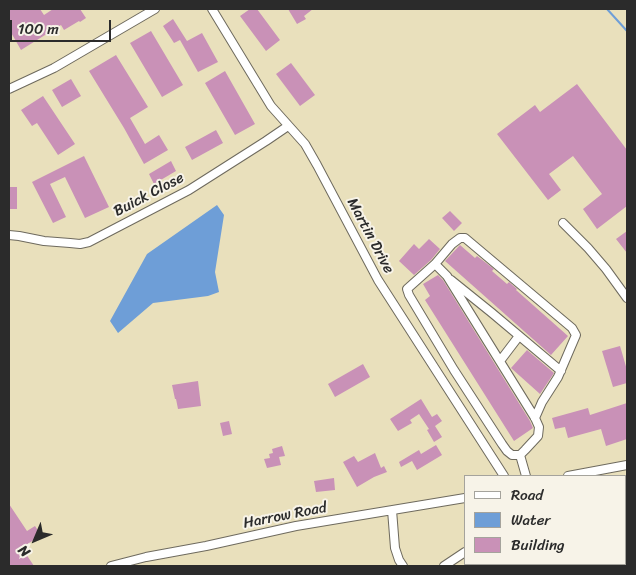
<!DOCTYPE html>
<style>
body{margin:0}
#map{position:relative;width:636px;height:575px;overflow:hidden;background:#e9e0bc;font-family:Sriracha,sans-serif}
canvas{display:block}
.frame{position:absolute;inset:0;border:10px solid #2b2b2b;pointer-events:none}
.legend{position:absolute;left:464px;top:475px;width:162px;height:90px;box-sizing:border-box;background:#f7f3e8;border:1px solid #a5a39c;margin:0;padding:6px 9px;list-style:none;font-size:15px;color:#2b2b2b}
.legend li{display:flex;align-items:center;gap:10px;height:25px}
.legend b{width:25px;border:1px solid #a5a39c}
.north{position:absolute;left:10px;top:515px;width:50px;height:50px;-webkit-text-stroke:4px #f7f3e8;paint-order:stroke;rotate:225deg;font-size:14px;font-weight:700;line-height:20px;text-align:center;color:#2b2b2b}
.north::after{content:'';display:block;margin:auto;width:18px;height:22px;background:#2b2b2b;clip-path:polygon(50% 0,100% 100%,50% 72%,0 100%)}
.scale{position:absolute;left:10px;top:20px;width:101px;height:22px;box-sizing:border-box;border:2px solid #2b2b2b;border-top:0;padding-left:6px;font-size:15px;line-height:18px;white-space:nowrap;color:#2b2b2b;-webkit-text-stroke:4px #f7f3e8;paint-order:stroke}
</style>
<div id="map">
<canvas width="636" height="575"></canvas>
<div class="frame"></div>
<ul class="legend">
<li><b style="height:6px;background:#fff"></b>Road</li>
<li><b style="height:14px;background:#6e9ed7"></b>Water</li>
<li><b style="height:14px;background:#c991b7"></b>Building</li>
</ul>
<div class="north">N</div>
<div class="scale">100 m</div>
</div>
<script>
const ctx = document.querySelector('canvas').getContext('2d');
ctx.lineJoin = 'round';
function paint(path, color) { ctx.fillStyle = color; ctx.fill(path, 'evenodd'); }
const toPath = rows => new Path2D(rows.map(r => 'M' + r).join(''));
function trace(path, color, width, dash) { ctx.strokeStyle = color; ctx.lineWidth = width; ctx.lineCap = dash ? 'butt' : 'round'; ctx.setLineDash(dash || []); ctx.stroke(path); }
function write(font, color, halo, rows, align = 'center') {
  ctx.font = font + ' Sriracha,sans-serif'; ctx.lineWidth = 4; ctx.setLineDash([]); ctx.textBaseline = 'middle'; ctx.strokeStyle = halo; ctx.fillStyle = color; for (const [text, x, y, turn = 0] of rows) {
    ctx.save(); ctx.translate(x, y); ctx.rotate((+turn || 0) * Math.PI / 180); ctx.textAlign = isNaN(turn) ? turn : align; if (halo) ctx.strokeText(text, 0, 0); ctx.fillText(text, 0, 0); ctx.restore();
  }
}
const water = toPath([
 [217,205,224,215,215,272,219,292,208,296,153,303,118,333,110,321,147,254]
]);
const stream = toPath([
 [607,9,627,31]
]);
const building = toPath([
 [9,9,40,9,44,15,53,9,80,9,86,18,80,22,79,21,64,30,61,25,21,50,9,29],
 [250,9,257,9,280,40,266,51,240,16],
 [288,9,313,9,304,16,306,19,297,24],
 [173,19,187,41,202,33,218,62,198,72,180,40,174,43,163,26],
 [151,31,183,85,162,97,130,43],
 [116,55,148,107,130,118,145,144,159,135,168,150,144,164,124,128,89,71],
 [291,63,315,95,300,106,276,74],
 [225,71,255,124,235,135,205,83],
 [71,79,81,96,62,107,52,90],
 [577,84,627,150,627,206,597,229,583,209,602,194,573,156,549,174,561,190,548,200,497,134,535,105,540,112],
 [43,96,75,144,58,155,37,123,32,126,21,110],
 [216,130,223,143,192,160,185,147],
 [84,156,109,207,85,218,65,177,50,184,66,217,53,223,32,182],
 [171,161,176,171,154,184,149,174],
 [9,187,17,187,17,209,9,209],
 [450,211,462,223,454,231,442,218],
 [627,231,627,253,616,239],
 [429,239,440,249,431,260,414,275,399,261,414,244,419,249],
 [460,245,475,258,477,256,494,269,492,271,507,284,509,282,517,289,516,290,568,336,551,355,445,261],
 [438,275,443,280,530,421,533,428,514,441,425,300,430,296,423,284],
 [620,346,627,370,627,383,613,387,602,351],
 [527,350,554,373,540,394,511,368],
 [363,364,370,377,335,397,328,384],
 [198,381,201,406,178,409,176,399,175,399,172,385],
 [421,399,432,417,437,414,442,421,435,426,442,437,434,442,427,430,429,429,419,414,410,420,412,423,398,431,390,419],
 [627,403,627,439,606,446,601,429,568,438,565,427,555,429,552,418,588,408,590,415],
 [229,421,232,434,223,436,220,423],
 [436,445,442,455,417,470,412,461,401,467,399,462,419,450,421,454],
 [282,446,285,456,279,457,281,465,267,468,264,459,270,458,269,454,273,453,272,449],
 [375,453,381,468,384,466,387,472,374,477,357,487,343,462,354,456,358,462],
 [334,478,335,490,316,492,314,481],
 [9,504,27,531,35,526,41,535,22,548,34,566,9,566]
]);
const minor = toPath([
 [212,9,271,106,305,144,317,165,378,280,504,476],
 [9,89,54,68,155,9],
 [563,223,588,248,606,269,627,298],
 [9,235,19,236,44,241,70,243,80,244,89,242,189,190,266,141,288,126],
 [435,264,447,276,535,418,539,427,538,436,525,450,520,455,512,455,507,451,502,444,454,370,409,295,407,289,435,264,452,244,460,238,465,238,572,328,576,335,558,377,542,402,535,418],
 [451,280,492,313,561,371],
 [500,361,519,336],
 [520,455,526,476],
 [568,476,627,465],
 [392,510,395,548,399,560,403,566],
 [563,564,565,566],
 [111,566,146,557,206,546,296,526,465,498],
 [444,566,465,552]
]);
const streetNames = [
 ["Buick Close",149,195,-28],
 ["Martin Drive",370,236,62],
 ["Harrow Road",285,516,-11]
];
paint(water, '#6e9ed7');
trace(stream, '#6e9ed7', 2);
paint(building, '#c991b7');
trace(minor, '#6e6a5e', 10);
trace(minor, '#fff', 8);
write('15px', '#2b2b2b', '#f7f3e8', streetNames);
</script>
